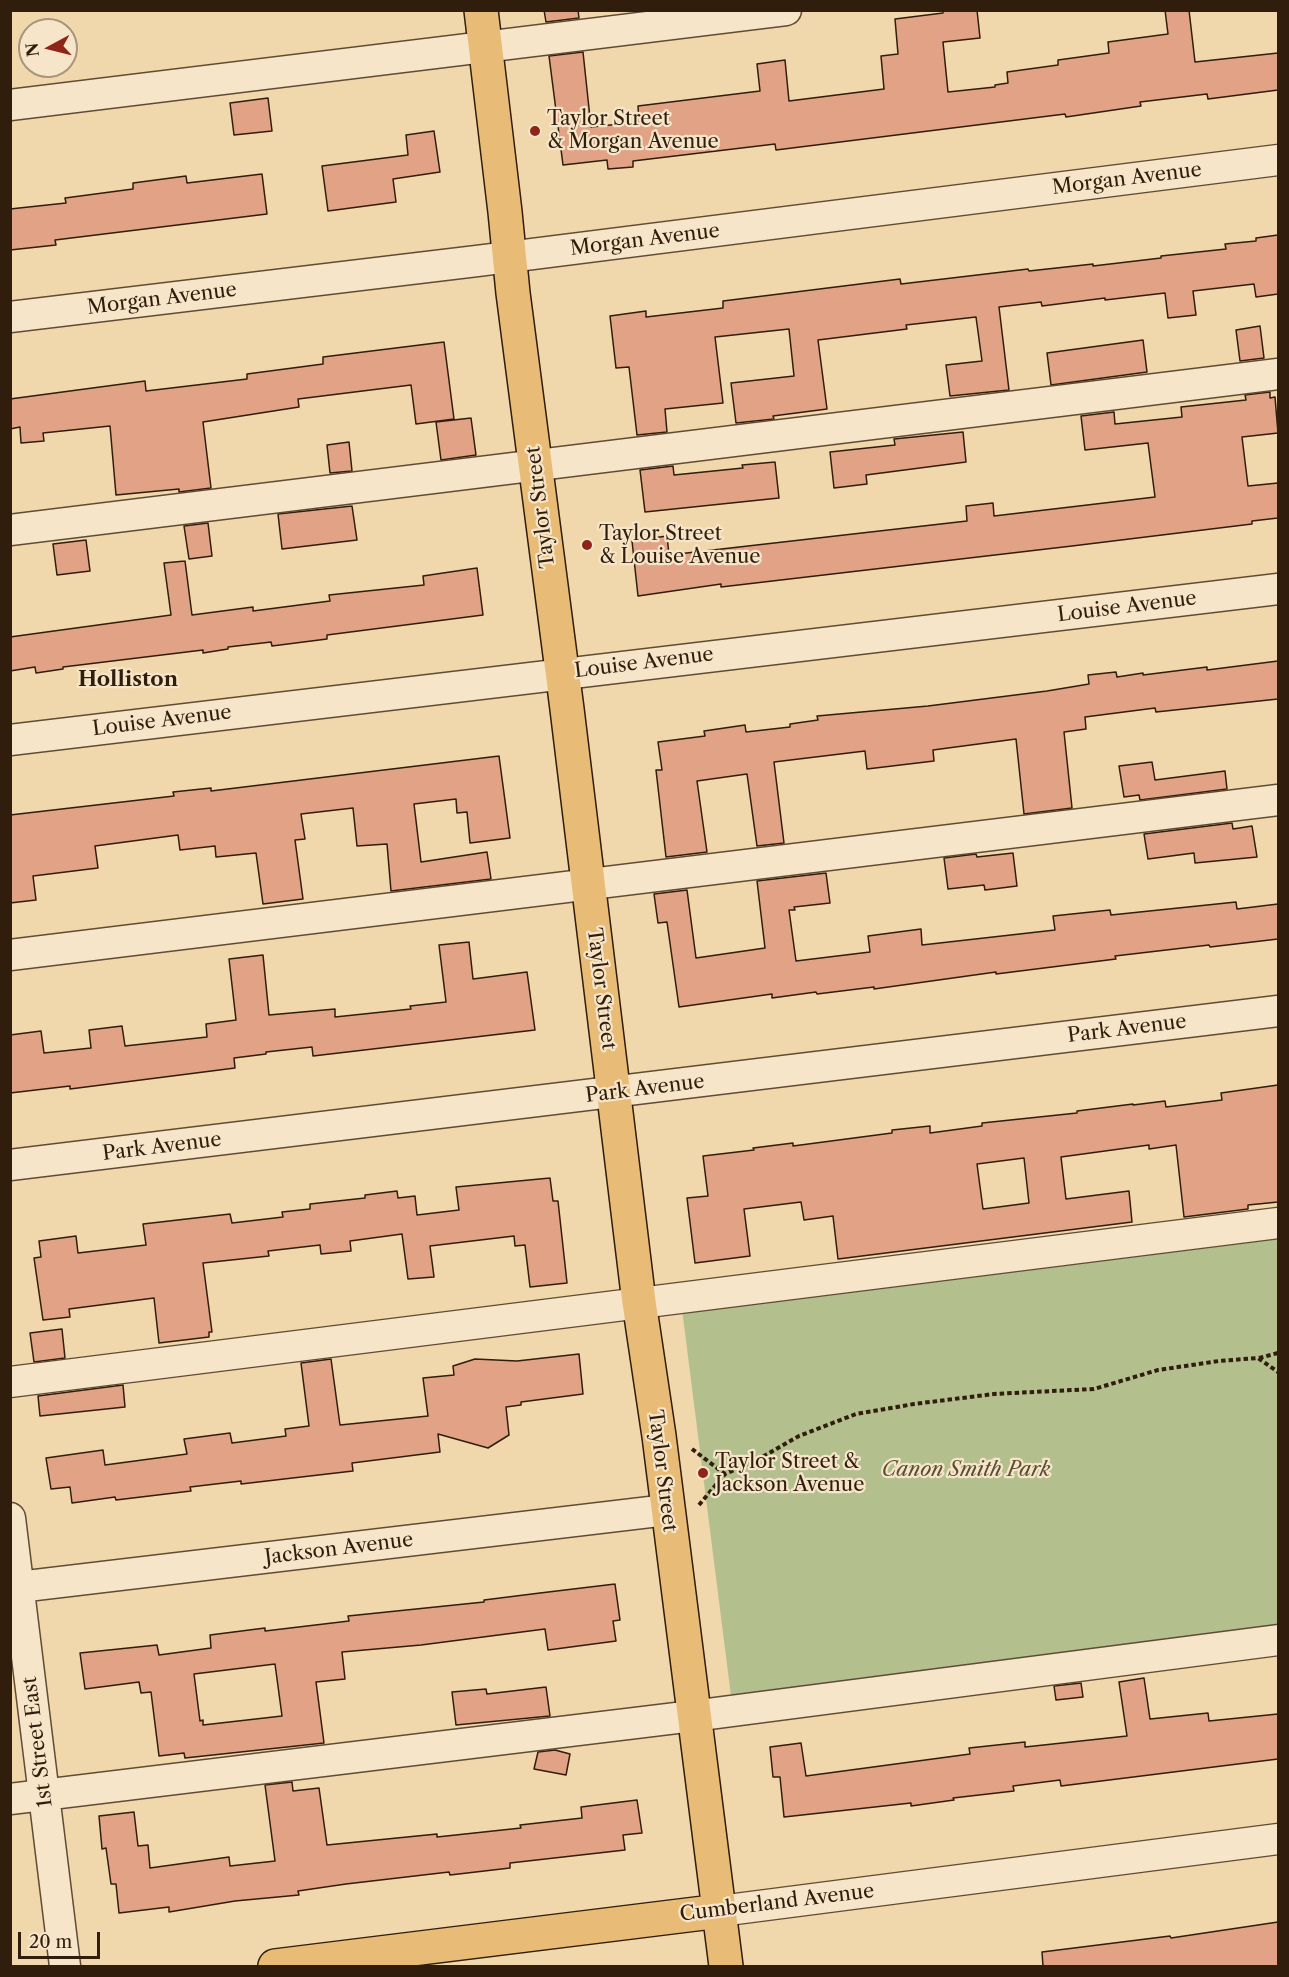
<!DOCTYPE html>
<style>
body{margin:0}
#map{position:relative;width:1289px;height:1977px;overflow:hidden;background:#f1d7ac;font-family:"Libre Caslon Text",serif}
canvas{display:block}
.frame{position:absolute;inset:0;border:12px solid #301d0c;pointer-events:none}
.north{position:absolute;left:18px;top:18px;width:60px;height:60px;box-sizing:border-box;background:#f6e5c9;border:2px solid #a7957d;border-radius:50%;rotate:263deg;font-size:16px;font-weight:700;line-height:24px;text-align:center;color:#301d0c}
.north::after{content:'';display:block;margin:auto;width:21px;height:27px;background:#8f2418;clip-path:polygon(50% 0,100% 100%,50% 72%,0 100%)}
.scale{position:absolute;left:18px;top:1932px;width:82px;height:27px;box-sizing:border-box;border:3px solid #301d0c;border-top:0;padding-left:8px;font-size:18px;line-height:21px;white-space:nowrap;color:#301d0c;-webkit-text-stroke:4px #f6e5c9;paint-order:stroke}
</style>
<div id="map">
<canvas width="1289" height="1977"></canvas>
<div class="frame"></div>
<div class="north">N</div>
<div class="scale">20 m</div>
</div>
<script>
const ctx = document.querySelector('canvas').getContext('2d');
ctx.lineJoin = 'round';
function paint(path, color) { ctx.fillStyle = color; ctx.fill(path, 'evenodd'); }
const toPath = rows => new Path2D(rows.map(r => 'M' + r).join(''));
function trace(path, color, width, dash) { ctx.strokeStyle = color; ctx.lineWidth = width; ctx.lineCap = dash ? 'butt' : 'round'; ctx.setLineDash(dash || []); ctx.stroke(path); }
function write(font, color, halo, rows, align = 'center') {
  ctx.font = font + ' "Libre Caslon Text",serif'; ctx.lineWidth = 4.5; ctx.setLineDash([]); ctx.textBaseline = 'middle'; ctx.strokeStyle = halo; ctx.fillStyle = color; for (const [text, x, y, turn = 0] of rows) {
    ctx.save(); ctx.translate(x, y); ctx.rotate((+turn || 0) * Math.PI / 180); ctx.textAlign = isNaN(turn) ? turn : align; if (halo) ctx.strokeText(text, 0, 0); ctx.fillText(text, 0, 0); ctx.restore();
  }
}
const green = toPath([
 [1278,1235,1278,1627,731,1696,682,1309]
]);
const building = toPath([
 [544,10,578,10,579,18,546,22,544,10],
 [943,10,977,10,980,38,943,42,948,92,995,87,995,85,1008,83,1007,72,1058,65,1058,60,1109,53,1108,42,1168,34,1165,10,1189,10,1195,62,1278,53,1278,90,1208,99,1207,94,1140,102,1141,106,1066,117,1065,114,776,150,775,144,633,161,633,167,608,169,607,160,563,165,549,56,583,52,591,127,639,122,638,106,760,91,757,64,785,60,789,101,884,89,881,56,898,54,895,19,943,13,943,10],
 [268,98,272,131,234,135,230,103,268,98],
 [434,131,440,172,393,179,396,202,328,211,322,166,408,155,406,135,434,131],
 [262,174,267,214,55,240,56,245,10,250,10,209,66,203,65,198,133,189,133,183,186,176,187,183,262,174],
 [1278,235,1278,294,1256,297,1254,284,1193,291,1196,315,1168,318,1165,293,1105,300,1105,298,1042,306,1041,302,999,307,1009,390,950,396,946,365,982,361,976,317,906,325,907,329,818,340,827,409,773,416,774,419,736,423,731,383,794,376,789,329,715,337,723,403,665,409,667,432,637,435,629,367,616,368,610,316,646,311,646,317,723,308,723,301,900,279,901,284,1028,269,1029,271,1093,264,1093,266,1161,258,1161,256,1226,249,1225,244,1256,241,1256,238,1278,235],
 [1260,326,1264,358,1240,361,1236,330,1260,326],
 [1143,340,1147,372,1051,385,1047,353,1143,340],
 [444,342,454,419,416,424,411,385,298,399,299,407,203,422,211,488,179,492,179,489,116,495,110,426,43,433,44,441,21,443,20,427,10,429,10,399,145,381,146,391,247,379,247,374,323,364,323,357,444,342],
 [1270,392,1270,398,1275,397,1278,433,1242,437,1248,486,1278,483,1278,518,1252,521,1252,524,1072,546,721,587,721,584,638,596,632,541,667,536,669,555,967,521,966,506,993,503,994,516,1155,497,1148,443,1085,450,1081,416,1114,412,1115,424,1182,417,1181,407,1246,400,1245,395,1270,392],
 [471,418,476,455,441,460,436,422,471,418],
 [963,432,966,462,866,475,867,484,834,488,830,452,895,445,894,439,963,432],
 [349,442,352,471,330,473,327,445,349,442],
 [775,462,779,498,645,512,640,470,673,466,674,475,743,468,742,465,775,462],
 [352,506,357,540,282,549,278,514,352,506],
 [208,523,212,556,189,559,184,526,208,523],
 [86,540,90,571,57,575,53,544,86,540],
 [185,561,192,615,253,607,253,611,330,601,329,595,424,585,423,576,477,568,483,615,327,635,327,639,272,646,271,642,228,647,228,649,203,653,203,650,63,667,63,669,36,673,35,667,10,671,10,637,171,615,164,563,185,561],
 [1278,661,1278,699,1156,712,1155,708,1085,717,1086,729,1064,732,1072,808,1024,814,1016,739,933,750,934,761,867,769,865,751,774,762,784,843,757,846,747,774,697,781,707,852,666,857,656,770,662,770,658,742,705,736,704,731,745,725,746,732,790,727,790,724,818,720,817,716,928,706,1047,691,1089,684,1088,675,1116,672,1117,677,1143,673,1143,675,1207,667,1207,670,1278,661],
 [499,756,510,838,470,843,467,812,457,813,456,799,414,804,421,862,487,852,491,879,391,891,387,844,357,846,353,808,301,814,305,839,295,840,303,899,263,904,256,853,216,857,215,846,180,850,178,835,95,846,98,868,33,876,36,900,10,903,10,815,174,796,173,792,211,788,211,791,499,756],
 [1152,762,1155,780,1225,771,1227,789,1140,800,1139,795,1124,797,1119,766,1152,762],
 [1232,823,1233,829,1252,826,1257,857,1195,863,1194,853,1148,859,1144,834,1232,823],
 [1013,853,1017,886,985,890,984,885,948,889,944,858,976,854,977,857,1013,853],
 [826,873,830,903,794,907,795,910,789,910,796,961,870,952,868,936,921,929,922,945,1055,930,1053,916,1110,910,1111,915,1236,902,1237,909,1278,904,1278,939,1210,947,1209,945,1115,956,1116,959,996,974,996,972,874,989,874,987,817,994,816,992,772,998,772,994,679,1007,667,922,658,923,654,894,687,890,696,958,765,948,757,881,826,873],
 [469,942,473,979,527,972,535,1030,313,1056,312,1047,266,1052,266,1054,234,1058,235,1068,70,1089,70,1086,10,1093,10,1035,41,1031,44,1053,91,1048,89,1030,122,1026,125,1046,207,1037,206,1024,236,1020,229,959,263,955,269,1015,335,1009,335,1017,411,1009,410,1006,446,1002,439,945,469,942],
 [1278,1085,1278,1202,1248,1205,1248,1209,1184,1217,1176,1145,1149,1149,1149,1145,1061,1157,1066,1199,1129,1191,1132,1222,838,1259,833,1216,804,1220,801,1202,744,1209,750,1256,695,1263,687,1198,708,1196,703,1156,754,1150,753,1148,793,1143,793,1146,892,1133,892,1130,930,1126,930,1133,982,1126,982,1123,1077,1113,1077,1111,1133,1104,1133,1105,1165,1101,1166,1107,1222,1100,1221,1093,1278,1085],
 [1024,1158,1029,1203,983,1209,977,1164,1024,1158],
 [550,1178,553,1201,558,1201,567,1283,530,1287,525,1245,515,1246,514,1236,430,1246,434,1277,408,1279,402,1234,350,1241,351,1251,321,1254,320,1245,268,1251,269,1256,203,1263,212,1332,209,1332,209,1337,159,1343,154,1298,69,1309,70,1317,43,1320,34,1258,41,1257,39,1241,76,1236,78,1253,146,1245,143,1224,230,1214,232,1223,283,1217,282,1212,310,1209,310,1204,365,1198,365,1195,397,1191,398,1198,415,1196,417,1215,459,1210,456,1187,550,1178],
 [62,1329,65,1358,34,1362,30,1333,62,1329],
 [579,1354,583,1394,521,1402,521,1405,506,1407,509,1435,488,1448,438,1434,440,1452,352,1463,353,1471,241,1484,241,1481,190,1487,191,1491,116,1500,115,1497,72,1503,70,1487,51,1489,46,1458,103,1450,105,1465,187,1454,184,1439,230,1433,232,1443,286,1436,285,1429,309,1426,301,1363,331,1359,340,1425,428,1416,423,1378,454,1375,453,1366,475,1359,517,1361,579,1354],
 [123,1385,125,1407,40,1416,38,1396,123,1385],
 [615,1584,620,1620,613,1621,616,1641,548,1650,545,1629,421,1645,342,1652,345,1679,316,1682,324,1743,185,1758,184,1753,159,1756,151,1692,141,1693,139,1682,85,1689,80,1653,157,1645,159,1655,211,1648,210,1635,265,1628,265,1631,349,1621,348,1616,484,1602,484,1600,540,1593,615,1584],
 [275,1664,282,1716,203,1725,203,1720,200,1721,194,1674,275,1664],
 [1144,1678,1150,1719,1208,1713,1209,1721,1278,1714,1278,1759,1061,1786,1060,1780,1013,1786,1014,1791,953,1798,954,1800,911,1806,911,1803,784,1817,780,1777,773,1777,770,1747,801,1743,806,1776,970,1754,969,1748,1025,1742,1025,1747,1127,1736,1119,1682,1144,1678],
 [1081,1683,1083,1697,1056,1700,1054,1686,1081,1683],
 [546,1687,550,1716,456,1725,452,1692,486,1689,487,1694,546,1687],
 [555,1750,570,1754,566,1775,534,1769,538,1752,555,1750],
 [292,1782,293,1791,319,1788,327,1845,437,1834,437,1837,521,1828,520,1825,582,1818,581,1807,637,1800,642,1833,623,1835,625,1850,510,1863,510,1868,450,1875,449,1872,346,1884,298,1891,299,1895,235,1901,169,1912,169,1907,119,1913,116,1884,111,1884,106,1848,102,1849,99,1816,134,1812,138,1846,148,1845,150,1868,229,1857,230,1866,275,1861,265,1785,292,1782],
 [1278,1922,1278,1966,1043,1966,1042,1952,1170,1936,1171,1938,1278,1922]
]);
const path = toPath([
 [1259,1358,1278,1353],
 [692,1449,725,1474],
 [699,1505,725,1474,757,1460,799,1436,856,1414,914,1404,994,1394,1094,1389,1158,1370,1219,1361,1258,1358,1278,1372]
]);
const minor = toPath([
 [10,105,786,10],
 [10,317,477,261,1278,160],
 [10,530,1278,374],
 [10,740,1278,589],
 [10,955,1278,800],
 [10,1165,1278,1011],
 [10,1382,1278,1223],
 [10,1518,65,1966],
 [10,1588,667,1510],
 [10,1799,693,1716,1278,1640],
 [720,1911,1278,1839]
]);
const major = toPath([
 [481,10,505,212,513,293,567,709,639,1302,659,1436,726,1966],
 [275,1966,720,1911]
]);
const markers = [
 [535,131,6,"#8f2418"],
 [587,545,6,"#8f2418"],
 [703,1473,6,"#8f2418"]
];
const poiNames = [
 ["Taylor Street",547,119],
 ["& Morgan Avenue",547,142],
 ["Taylor Street",599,534],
 ["& Louise Avenue",599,557],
 ["Taylor Street &",715,1462],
 ["Jackson Avenue",715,1485]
];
const streetNames = [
 ["Morgan Avenue",1127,179,-7],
 ["Morgan Avenue",645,240,-7],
 ["Morgan Avenue",162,299,-7],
 ["Taylor Street",541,507,-97],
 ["Louise Avenue",1127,607,-7],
 ["Louise Avenue",644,663,-7],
 ["Louise Avenue",162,721,-7],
 ["Taylor Street",601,989,83],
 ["Park Avenue",1127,1029,-7],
 ["Park Avenue",645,1089,-7],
 ["Park Avenue",162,1147,-7],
 ["Taylor Street",662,1471,83],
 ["Jackson Avenue",339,1549,-7],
 ["1st Street East",38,1742,-97],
 ["Cumberland Avenue",777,1903,-7]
];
const parkNames = [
 ["Canon Smith Park",966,1470]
];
const neighbourhoodNames = [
 ["Holliston",128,680]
];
paint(green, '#b4bf8e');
paint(building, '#e1a285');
trace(building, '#301d0c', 1.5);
trace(minor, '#604c34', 33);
trace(major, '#301d0c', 36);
trace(path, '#301d0c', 4, [4.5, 3]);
trace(minor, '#f6e5c9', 30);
trace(major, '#e8bc76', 33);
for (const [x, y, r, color] of markers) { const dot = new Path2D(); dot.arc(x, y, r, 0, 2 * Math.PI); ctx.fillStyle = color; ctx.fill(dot); trace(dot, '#f6e5c9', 2); }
write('20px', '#301d0c', '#f6e5c9', poiNames, 'left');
write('20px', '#301d0c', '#f6e5c9', streetNames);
write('italic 20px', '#584e33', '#f6e5c9', parkNames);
write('bold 21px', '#301d0c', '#f6e5c9', neighbourhoodNames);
</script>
